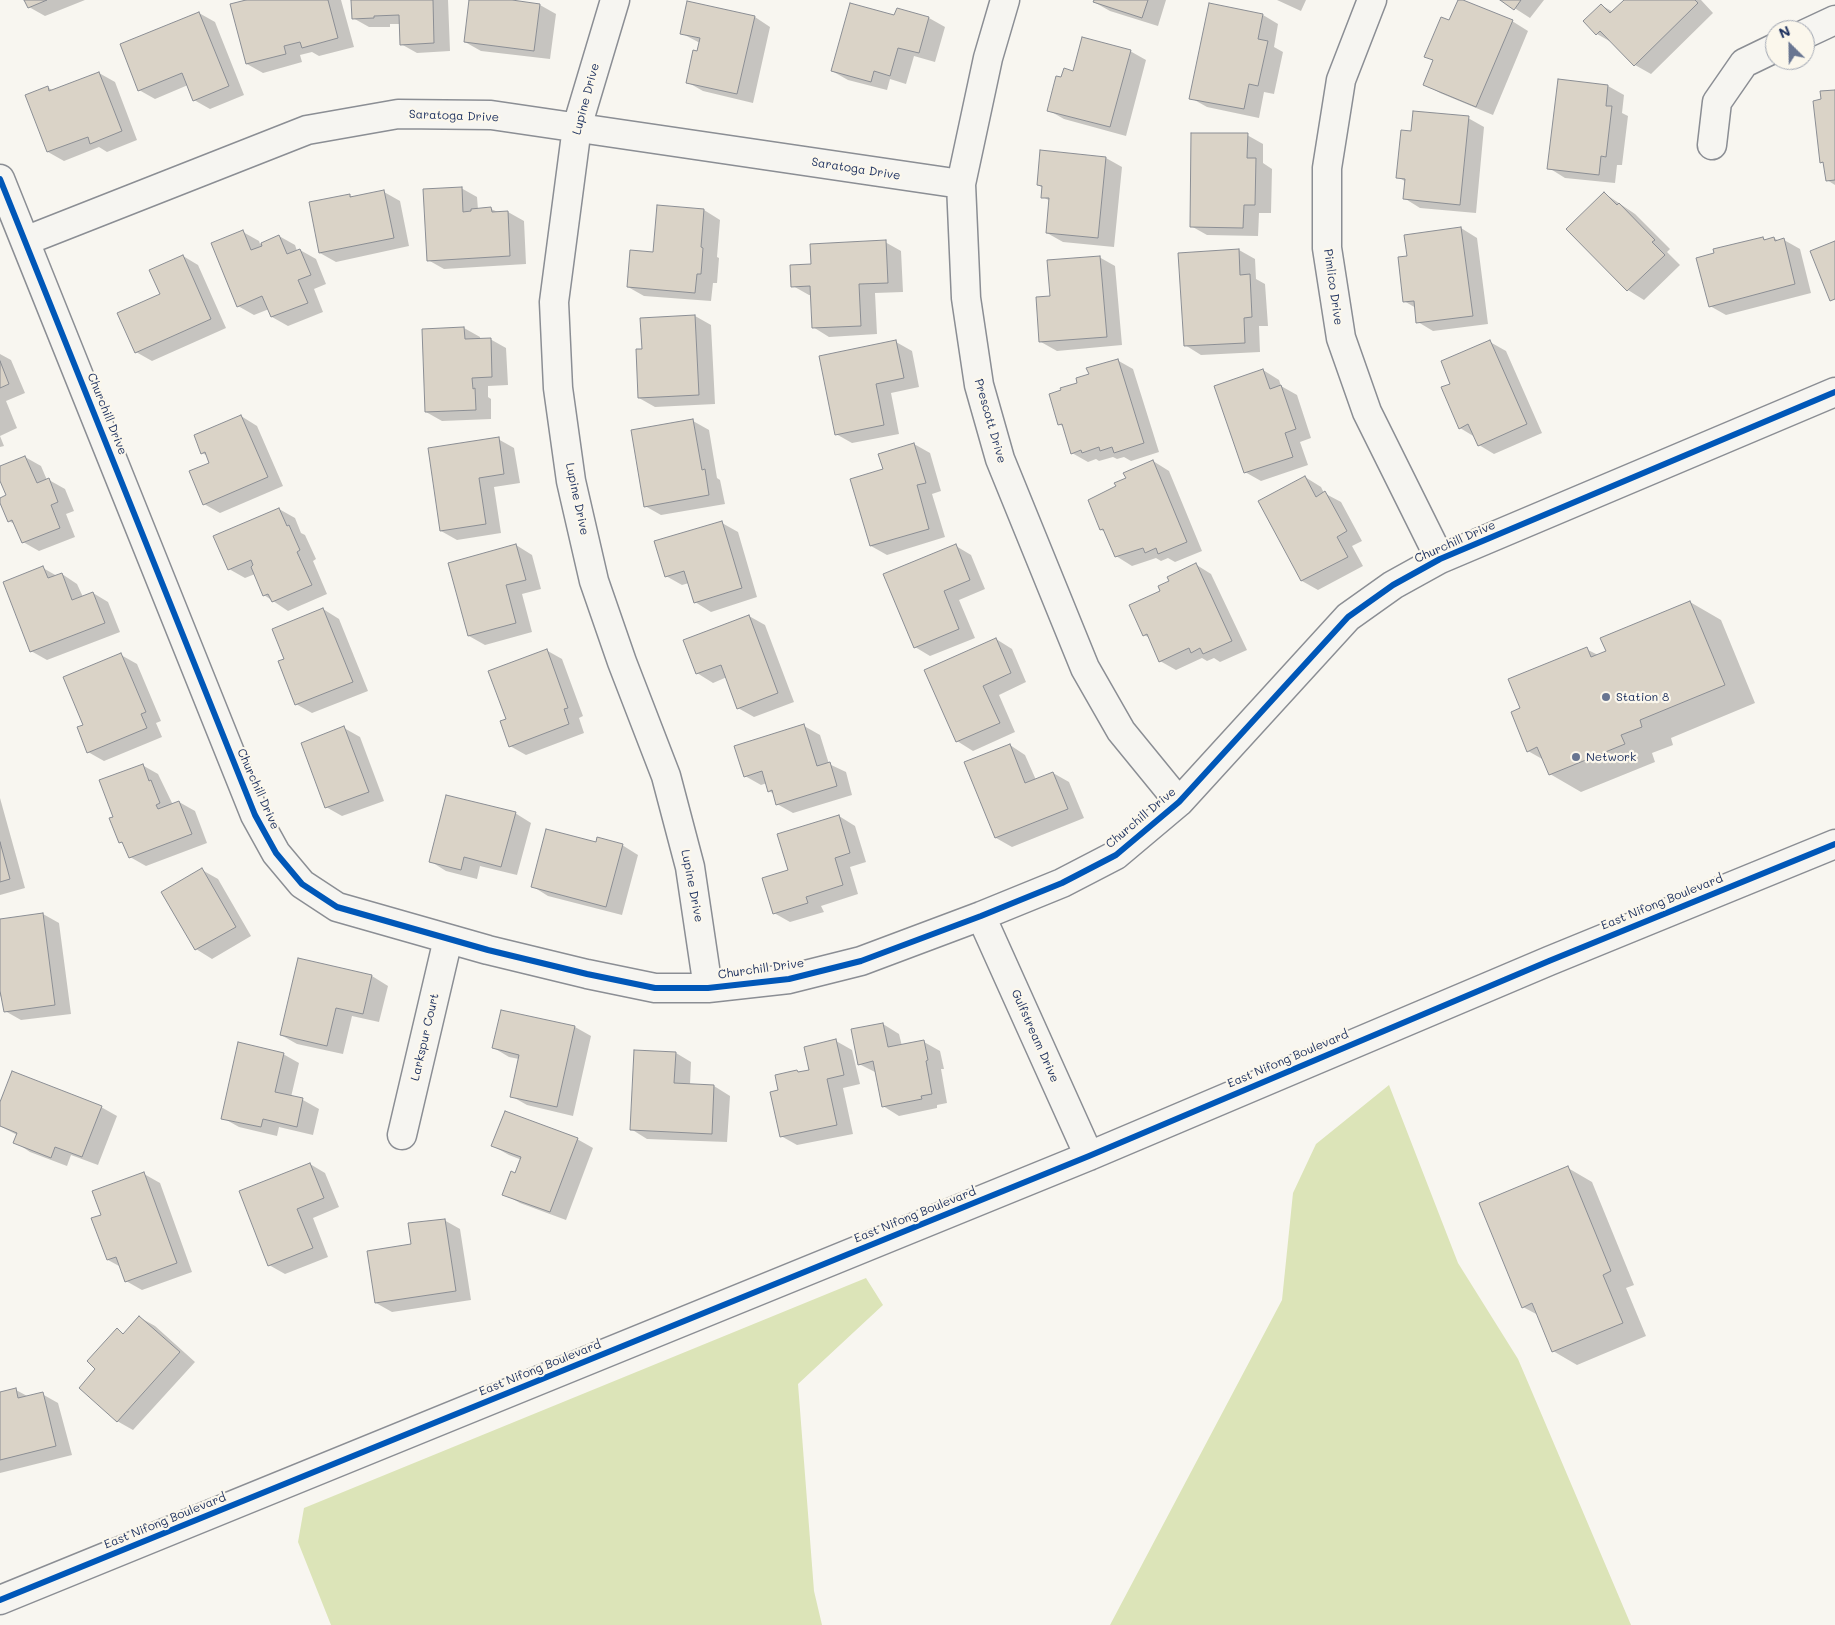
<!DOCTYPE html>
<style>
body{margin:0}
#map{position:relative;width:1835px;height:1625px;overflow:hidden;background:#f8f6f0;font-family:Mali,sans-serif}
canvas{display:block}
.north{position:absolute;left:1765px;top:20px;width:50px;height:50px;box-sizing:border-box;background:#fbf7ec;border:1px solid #a1a7b3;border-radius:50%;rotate:337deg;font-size:14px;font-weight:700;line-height:20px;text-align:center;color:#1b2f5e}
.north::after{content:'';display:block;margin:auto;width:18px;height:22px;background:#687591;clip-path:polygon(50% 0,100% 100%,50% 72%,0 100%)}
</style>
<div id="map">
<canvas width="1835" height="1625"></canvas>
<div class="north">N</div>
</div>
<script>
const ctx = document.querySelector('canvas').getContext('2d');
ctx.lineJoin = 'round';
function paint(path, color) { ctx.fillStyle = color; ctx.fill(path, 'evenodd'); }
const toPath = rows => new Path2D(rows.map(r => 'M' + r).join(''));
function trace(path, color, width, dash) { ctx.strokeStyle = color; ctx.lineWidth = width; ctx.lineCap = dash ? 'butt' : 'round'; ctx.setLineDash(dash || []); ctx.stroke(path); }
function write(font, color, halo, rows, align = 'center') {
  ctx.font = font + ' Mali,sans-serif'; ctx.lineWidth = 4.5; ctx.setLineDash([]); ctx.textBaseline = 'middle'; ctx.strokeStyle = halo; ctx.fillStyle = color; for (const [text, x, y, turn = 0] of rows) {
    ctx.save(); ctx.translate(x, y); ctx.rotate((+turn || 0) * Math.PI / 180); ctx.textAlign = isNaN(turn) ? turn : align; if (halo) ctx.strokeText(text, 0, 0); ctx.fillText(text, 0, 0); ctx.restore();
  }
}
const green = toPath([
 [1389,1085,1458,1263,1518,1359,1631,1625,1110,1625,1282,1300,1293,1193,1316,1144],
 [866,1278,883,1305,798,1384,814,1591,822,1625,331,1625,298,1542,304,1508]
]);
const shadow = toPath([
 [26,0,85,0,45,16,29,7],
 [251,0,341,0,354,47,319,56,312,52,300,55,302,62,263,73,247,64],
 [352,0,448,0,450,51,417,53,401,44,401,24,390,24,390,27,369,27,353,18],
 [470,0,502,0,540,5,556,14,550,59,481,51,465,42],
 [1095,0,1166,0,1158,26,1110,11,1094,2],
 [1277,0,1306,0,1301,11],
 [1502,0,1544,0,1530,18],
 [1625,0,1701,0,1713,13,1651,74,1635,65,1613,43,1597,34,1601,5,1613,12],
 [898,9,929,18,945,27,935,62,914,56,906,84,890,79,887,90,848,80,832,71,895,17],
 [199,13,215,22,244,95,210,109,194,100,188,85,155,99,139,90],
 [1263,15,1278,24,1274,47,1283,52,1274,94,1264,92,1259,118,1207,107,1191,98],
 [755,17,770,27,753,103,703,91,687,82,700,43,681,33],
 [1512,21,1528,31,1493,115,1440,93,1424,84,1434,61,1426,56,1450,22],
 [1130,51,1146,60,1126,136,1064,119,1048,110,1062,79,1074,72],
 [99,73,115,82,137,140,107,152,99,147,64,161,48,152,26,96,47,87,54,91],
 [1608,86,1624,95,1622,113,1628,116,1622,165,1617,165,1615,183,1565,178,1549,168],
 [1835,91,1835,185,1827,180,1825,164,1821,162,1823,101],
 [1468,118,1484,127,1476,213,1420,208,1404,198,1406,182,1398,177,1412,133],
 [1247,135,1263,144,1263,163,1272,169,1271,213,1259,213,1258,236,1207,235,1191,226],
 [1106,158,1122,167,1114,247,1063,242,1047,233,1050,201,1043,197,1043,188,1038,185],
 [461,188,477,197,478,210,491,209,498,212,508,212,524,221,526,264,444,269,428,260],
 [384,192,400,201,409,246,336,262,320,253,349,195,354,198],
 [1604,193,1635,214,1670,249,1667,252,1680,265,1644,300,1628,290,1568,229],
 [658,207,704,210,720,220,717,257,719,258,717,283,713,283,711,301,644,296,628,287,654,253],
 [1461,228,1477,238,1488,324,1433,331,1418,322,1416,308,1404,301,1409,257],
 [243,232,259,241,260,244,279,236,295,245,297,251,300,250,316,259,326,284,314,289,323,312,288,326,272,317,269,309,254,315,238,306],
 [1763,238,1766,240,1774,238,1779,241,1784,240,1800,249,1811,293,1726,315,1710,306],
 [885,242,901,251,903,292,875,293,877,334,829,337,813,327,812,295,809,295,793,286,812,265],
 [1239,250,1255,259,1256,279,1265,284,1268,326,1259,326,1260,352,1201,355,1185,345],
 [183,256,198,265,226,328,152,361,136,352],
 [1099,257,1115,266,1122,345,1057,351,1041,342,1052,297],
 [695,316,711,325,715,404,655,407,639,398,643,350,642,319],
 [464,328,480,337,480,340,490,339,506,348,508,385,488,386,488,397,491,399,491,419,442,421,426,412],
 [896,342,912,351,919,387,891,393,899,434,852,443,836,434],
 [1490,342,1506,351,1542,433,1494,454,1479,445,1475,437,1460,428,1452,384],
 [0,354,11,360,25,393,6,401,17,428,0,436],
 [1117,360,1133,369,1159,452,1131,461,1124,457,1117,459,1113,457,1099,461,1096,459,1088,462,1072,453,1064,427,1059,424,1079,384,1090,375],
 [1263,370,1279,380,1281,386,1297,395,1311,438,1300,442,1308,465,1261,481,1245,472],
 [241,416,257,426,283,486,220,513,204,504,211,464,208,456,202,453],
 [693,421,709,430,717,478,720,480,725,504,661,515,645,506],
 [0,436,4,446,0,447],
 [498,439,514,448,520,483,494,487,501,533,457,540,441,531],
 [914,444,930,453,941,491,932,494,945,537,887,555,871,546,884,470],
 [25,457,41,466,47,480,49,480,65,489,74,511,66,514,75,537,39,551,23,542,16,525,9,521,0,500,8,496,0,478,0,467],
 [1153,461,1169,471,1202,551,1175,562,1168,558,1161,561,1156,558,1132,566,1116,556,1106,532,1101,530,1117,487],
 [1305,477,1321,487,1324,493,1341,502,1362,541,1352,546,1363,566,1318,590,1302,581,1260,501],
 [279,509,295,518,301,533,305,535,316,559,313,561,327,594,288,611,264,595,255,574,245,578,229,569],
 [722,523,738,532,757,597,711,612,695,602,689,583,682,585,666,576],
 [516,545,532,555,541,589,522,594,532,632,485,645,469,636],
 [956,546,971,555,985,589,959,600,975,638,930,656,915,647],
 [1195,564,1211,574,1247,650,1220,662,1214,658,1207,661,1202,658,1176,670,1160,661,1150,638,1144,635,1161,591],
 [43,568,57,576,62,574,77,584,83,597,93,593,108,602,120,632,47,660,31,651],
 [1690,602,1721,620,1755,703,1671,738,1673,745,1652,753,1655,762,1581,792,1550,774,1544,760,1528,751,1522,709,1586,649,1598,655,1607,651],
 [323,609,339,619,368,691,312,713,296,704,286,659],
 [749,616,765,625,794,702,754,717,738,708,727,677,713,683,697,673],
 [996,639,1012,649,1026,682,999,695,1015,732,973,751,957,741],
 [546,650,562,659,583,716,579,718,584,733,526,755,510,746,507,719],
 [121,655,137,664,161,721,156,723,162,737,104,761,88,752,84,726],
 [804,726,820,735,829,764,846,772,852,795,793,813,777,804,774,794,769,791,767,783,761,785,745,776],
 [344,728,360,737,384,801,342,816,326,807],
 [1010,745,1025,755,1036,780,1053,773,1069,782,1084,818,1012,847,996,838,966,763],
 [142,765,158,774,173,805,179,802,195,811,207,843,146,866,130,857,125,845,120,842,115,817],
 [0,798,25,888,0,895],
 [515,813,531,823,517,875,480,866,477,879,446,871,430,861],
 [839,816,855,826,866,862,850,867,858,894,821,906,824,912,790,922,774,913,790,871],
 [597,844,622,845,638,855,622,915,548,896,532,886],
 [202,870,218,879,251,936,212,959,196,949],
 [43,914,59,923,71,1014,21,1020,5,1011,3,998,0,996,0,920],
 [299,960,372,976,388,986,379,1022,352,1016,343,1054,297,1044,281,1035],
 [502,1011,575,1027,591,1036,573,1116,527,1105,511,1096,519,1059,509,1057,494,1048],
 [883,1024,899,1034,902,1046,924,1042,940,1051,944,1069,941,1069,947,1103,937,1105,937,1108,899,1116,883,1106,877,1073,859,1064],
 [836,1041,852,1050,860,1084,843,1088,853,1134,797,1145,781,1136,780,1091,800,1073,810,1071],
 [676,1053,691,1062,690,1085,714,1086,730,1096,727,1142,647,1139,631,1129],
 [283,1054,299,1063,291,1097,303,1100,319,1109,313,1135,279,1127,277,1136,239,1127,223,1118],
 [0,1106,101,1107,117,1116,98,1165,71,1155,67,1166,30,1152,15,1142,17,1135,0,1126],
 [577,1139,593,1148,566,1220,520,1203,504,1194,516,1175,522,1160,509,1155,493,1146],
 [310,1164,325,1173,339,1207,313,1218,328,1257,285,1274,269,1265],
 [1568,1168,1592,1182,1634,1285,1626,1288,1646,1336,1577,1365,1553,1351,1538,1315,1523,1307],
 [144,1174,160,1183,192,1272,142,1290,126,1281,121,1267,108,1260,102,1215],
 [444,1220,460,1229,471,1300,392,1312,376,1303,413,1245],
 [139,1317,155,1326,195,1362,133,1430,117,1421,97,1369,117,1330,124,1334],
 [16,1390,29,1397,42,1394,58,1403,72,1455,0,1473,0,1394]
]);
const building = toPath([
 [24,0,47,0,28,8,24,0],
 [246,0,328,0,338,38,302,48,300,42,284,46,286,54,246,64,230,4,246,0],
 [351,0,433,0,434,43,400,45,399,15,374,16,374,18,352,19,351,0],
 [469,0,512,0,540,4,534,51,464,42,469,0],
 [1094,0,1148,0,1142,18,1093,2,1094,0],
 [1458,0,1463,0,1513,20,1476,107,1423,85,1433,60,1424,57,1441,17,1449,20,1458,0],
 [1500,0,1521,0,1514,10,1500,0],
 [1624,0,1695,0,1698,3,1634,66,1600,31,1596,35,1583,21,1601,4,1610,13,1624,0],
 [687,1,755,16,737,94,686,83,693,50,697,51,700,38,680,34,687,1],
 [850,3,894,15,897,8,929,17,919,53,898,48,890,76,874,71,871,82,831,71,850,3],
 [1209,3,1263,14,1258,39,1268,41,1258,86,1249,84,1244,109,1189,99,1209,3],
 [199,12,229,86,193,101,182,73,138,91,120,44,199,12],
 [1082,37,1131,50,1110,127,1047,111,1056,76,1061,77,1064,68,1073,71,1082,37],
 [99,72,122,131,90,144,88,137,47,152,25,95,48,86,49,91,99,72],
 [1558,79,1608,85,1606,106,1612,106,1606,157,1601,156,1599,175,1547,169,1558,79],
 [1835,90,1835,180,1826,181,1823,162,1820,163,1813,101,1821,99,1820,91,1835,90],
 [1413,111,1469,116,1460,205,1403,199,1405,179,1396,178,1401,130,1411,131,1413,111],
 [1191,133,1248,133,1247,158,1256,158,1255,205,1244,205,1243,228,1190,227,1191,133],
 [1040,150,1106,157,1098,238,1046,233,1049,198,1041,198,1042,186,1037,185,1040,150],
 [462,187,463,212,471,211,471,209,491,207,492,212,508,211,510,256,427,261,423,189,462,187],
 [384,190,394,238,319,253,309,202,350,194,350,197,384,190],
 [1604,192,1617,205,1619,203,1655,240,1652,242,1665,255,1627,291,1566,229,1604,192],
 [657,205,704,209,701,247,703,248,701,274,697,274,695,293,627,287,630,250,653,252,657,205],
 [1461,227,1473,316,1416,323,1414,301,1403,302,1398,257,1407,256,1404,235,1461,227],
 [243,230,251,250,262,246,261,243,279,235,287,254,300,249,311,275,298,280,308,303,271,317,262,296,237,307,211,243,243,230],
 [1763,237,1764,240,1774,237,1775,241,1784,238,1795,284,1709,307,1696,258,1714,253,1713,249,1763,237],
 [886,240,888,283,859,284,861,326,812,328,810,286,791,287,790,265,811,264,810,244,886,240],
 [1835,241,1835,299,1830,301,1810,251,1835,241],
 [1239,249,1240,275,1250,274,1252,317,1244,318,1245,343,1184,346,1178,253,1239,249],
 [183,255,211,319,135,353,117,313,160,294,149,270,183,255],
 [1100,256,1107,337,1039,342,1036,297,1050,296,1047,260,1100,256],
 [695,315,699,395,638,398,636,349,642,349,640,318,695,315],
 [464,327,465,339,491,338,492,377,472,378,473,389,475,388,476,410,425,412,422,329,464,327],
 [896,340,904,378,876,384,884,425,835,435,819,356,896,340],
 [1490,340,1527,424,1478,446,1468,424,1459,429,1441,387,1450,384,1441,361,1490,340],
 [1118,359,1144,443,1114,453,1112,447,1100,451,1099,447,1082,453,1081,450,1071,454,1062,424,1058,425,1049,394,1061,390,1060,388,1077,383,1076,378,1089,374,1086,368,1118,359],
 [0,361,9,384,0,388,0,361],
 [1263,369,1270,389,1281,385,1296,429,1285,433,1293,457,1244,473,1214,386,1263,369],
 [241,415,268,477,203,505,189,471,209,463,205,452,201,454,194,435,241,415],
 [693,419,702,470,705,469,709,495,644,507,631,430,693,419],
 [499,437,504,474,479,478,486,524,440,531,428,448,499,437],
 [914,443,926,483,917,485,929,529,870,546,850,479,883,469,878,454,914,443],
 [25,456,37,483,49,478,58,502,51,505,60,528,22,543,12,520,8,522,0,503,0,498,6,495,0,481,0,466,25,456],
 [1153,460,1187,542,1158,554,1156,548,1145,553,1143,548,1115,557,1103,529,1100,530,1088,500,1116,486,1114,483,1126,478,1123,473,1153,460],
 [1305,476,1316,497,1325,491,1347,531,1337,537,1348,557,1301,581,1258,501,1305,476],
 [279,508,287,526,289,525,300,550,297,552,312,585,272,602,268,594,263,596,251,567,253,565,251,560,228,570,213,536,279,508],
 [722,521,742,588,694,603,684,571,665,577,654,541,722,521],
 [516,544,526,580,506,585,516,623,468,636,448,563,516,544],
 [956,544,970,580,944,591,959,629,914,648,883,574,956,544],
 [1196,563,1232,641,1203,654,1200,648,1191,653,1189,648,1159,662,1147,634,1143,636,1129,605,1160,591,1158,586,1169,581,1167,577,1196,563],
 [43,566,48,578,62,573,72,600,93,592,105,623,30,652,3,582,43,566],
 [1690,601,1725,685,1640,720,1642,727,1621,735,1625,744,1549,775,1537,747,1527,752,1511,712,1520,708,1508,679,1587,647,1591,657,1606,651,1600,638,1690,601],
 [323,608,353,682,295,705,278,661,284,659,272,629,323,608],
 [749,615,778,693,737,709,721,665,696,674,683,640,749,615],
 [996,638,1011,673,983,686,1000,723,956,742,924,670,996,638],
 [547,649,568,708,564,709,569,724,509,747,500,721,506,719,488,671,547,649],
 [121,653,146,712,141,714,147,728,87,753,77,727,83,725,63,677,121,653],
 [804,724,817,766,830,762,837,786,776,805,772,790,768,792,762,771,744,777,734,746,804,724],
 [344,726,369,792,325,808,301,743,344,726],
 [1010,744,1025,783,1053,772,1068,809,995,838,964,762,1010,744],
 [143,764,149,781,151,780,160,803,156,805,158,809,179,801,192,834,129,858,122,842,119,843,109,818,113,817,99,780,143,764],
 [446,795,516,812,501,867,464,857,461,870,429,862,446,795],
 [839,815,850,853,835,858,843,885,806,897,808,903,773,914,762,878,788,870,777,834,839,815],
 [546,829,596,842,597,837,623,844,606,907,531,887,546,829],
 [0,842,10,879,0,882,0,842],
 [202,868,236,927,195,950,161,892,202,868],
 [43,913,55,1005,4,1012,0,991,0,919,43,913],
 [298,958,372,975,363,1014,336,1008,327,1046,280,1035,298,958],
 [501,1010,575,1026,557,1107,510,1097,519,1055,492,1048,501,1010],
 [883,1023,888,1047,924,1040,928,1060,926,1061,932,1094,921,1096,922,1099,882,1107,873,1061,858,1065,851,1029,883,1023],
 [836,1039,844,1075,827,1079,837,1125,780,1137,770,1092,778,1090,775,1075,797,1070,798,1072,809,1070,804,1047,836,1039],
 [238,1042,284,1053,275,1092,303,1098,297,1127,263,1119,261,1127,221,1119,238,1042],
 [634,1050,676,1052,674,1083,714,1085,712,1134,630,1130,634,1050],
 [12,1071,102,1106,82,1157,55,1147,51,1158,13,1143,17,1133,0,1126,0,1102,12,1071],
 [505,1111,578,1138,550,1212,502,1195,511,1171,515,1173,521,1157,491,1146,505,1111],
 [310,1163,324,1198,297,1209,313,1248,268,1266,239,1191,310,1163],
 [1568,1166,1611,1271,1603,1275,1623,1323,1552,1352,1532,1303,1522,1308,1479,1203,1568,1166],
 [144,1172,177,1263,125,1282,116,1257,107,1260,91,1218,101,1215,92,1191,144,1172],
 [445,1219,456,1291,375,1303,367,1251,411,1244,408,1223,445,1219],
 [139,1316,180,1352,117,1422,79,1388,95,1369,87,1361,117,1328,123,1334,139,1316],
 [16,1388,18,1398,43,1392,56,1446,0,1460,0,1392,16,1388]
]);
const minor = toPath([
 [615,0,577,127,554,302,558,388,571,481,594,581,622,662,666,776,690,867,708,988],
 [1005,0,988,58,961,184,966,298,979,385,1000,459,1085,668,1121,731,1179,802],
 [1372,0,1341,80,1327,168,1327,248,1341,338,1367,412,1440,559],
 [1805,34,1835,20],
 [1712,145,1717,102,1744,63,1775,48],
 [0,179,255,815,276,853,302,884,337,907,488,950,587,974,655,988,708,988,789,979,861,961,981,916,1062,883,1116,855,1179,802,1348,617,1393,585,1440,559,1835,392],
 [25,241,307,130,398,114,491,115,961,184],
 [981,916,1089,1156],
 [402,1135,448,939],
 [0,1600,1089,1156,1549,961,1835,844]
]);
const cycleway = toPath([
 [0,179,255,815,276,853,302,884,337,907,488,950,587,974,655,988,708,988,789,979,861,961,981,916,1062,883,1116,855,1179,802,1348,617,1393,585,1440,559,1835,392],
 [0,1600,1089,1156,1549,961,1835,844]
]);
const markers = [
 [1606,697,5,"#687591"],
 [1576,757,5,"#687591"]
];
const streetNames = [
 ["Lupine Drive",586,99,-75],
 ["Saratoga Drive",454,116,2],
 ["Saratoga Drive",856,169,9],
 ["Pimlico Drive",1333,287,82],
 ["Churchill Drive",107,414,68],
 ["Prescott Drive",990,421,74],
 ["Lupine Drive",577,499,78],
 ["Churchill Drive",1455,542,-24],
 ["Churchill Drive",258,789,66],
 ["Churchill Drive",1141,818,-40],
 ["Lupine Drive",692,886,79],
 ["East Nifong Boulevard",1662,902,-22],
 ["Churchill Drive",761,969,-8],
 ["Gulfstream Drive",1035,1036,66],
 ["Larkspur Court",425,1037,-77],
 ["East Nifong Boulevard",1288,1059,-23],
 ["East Nifong Boulevard",915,1215,-22],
 ["East Nifong Boulevard",540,1368,-22],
 ["East Nifong Boulevard",165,1521,-22]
];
const poiNames = [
 ["Station 8",1616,697],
 ["Network",1586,757]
];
paint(green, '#dce4b8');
paint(shadow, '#0003');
paint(building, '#dad3c7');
trace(building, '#8b8e94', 1);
trace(minor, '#8b8e94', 31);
trace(minor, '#f6f5f1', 28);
trace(cycleway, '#0057b8', 6);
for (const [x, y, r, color] of markers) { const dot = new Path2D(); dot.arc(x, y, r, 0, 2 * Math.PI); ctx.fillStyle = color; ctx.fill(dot); trace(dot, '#fbf7ec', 2); }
write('12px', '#1b2f5e', '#fbf7ec', streetNames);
write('12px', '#1b2f5e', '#fbf7ec', poiNames, 'left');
</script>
